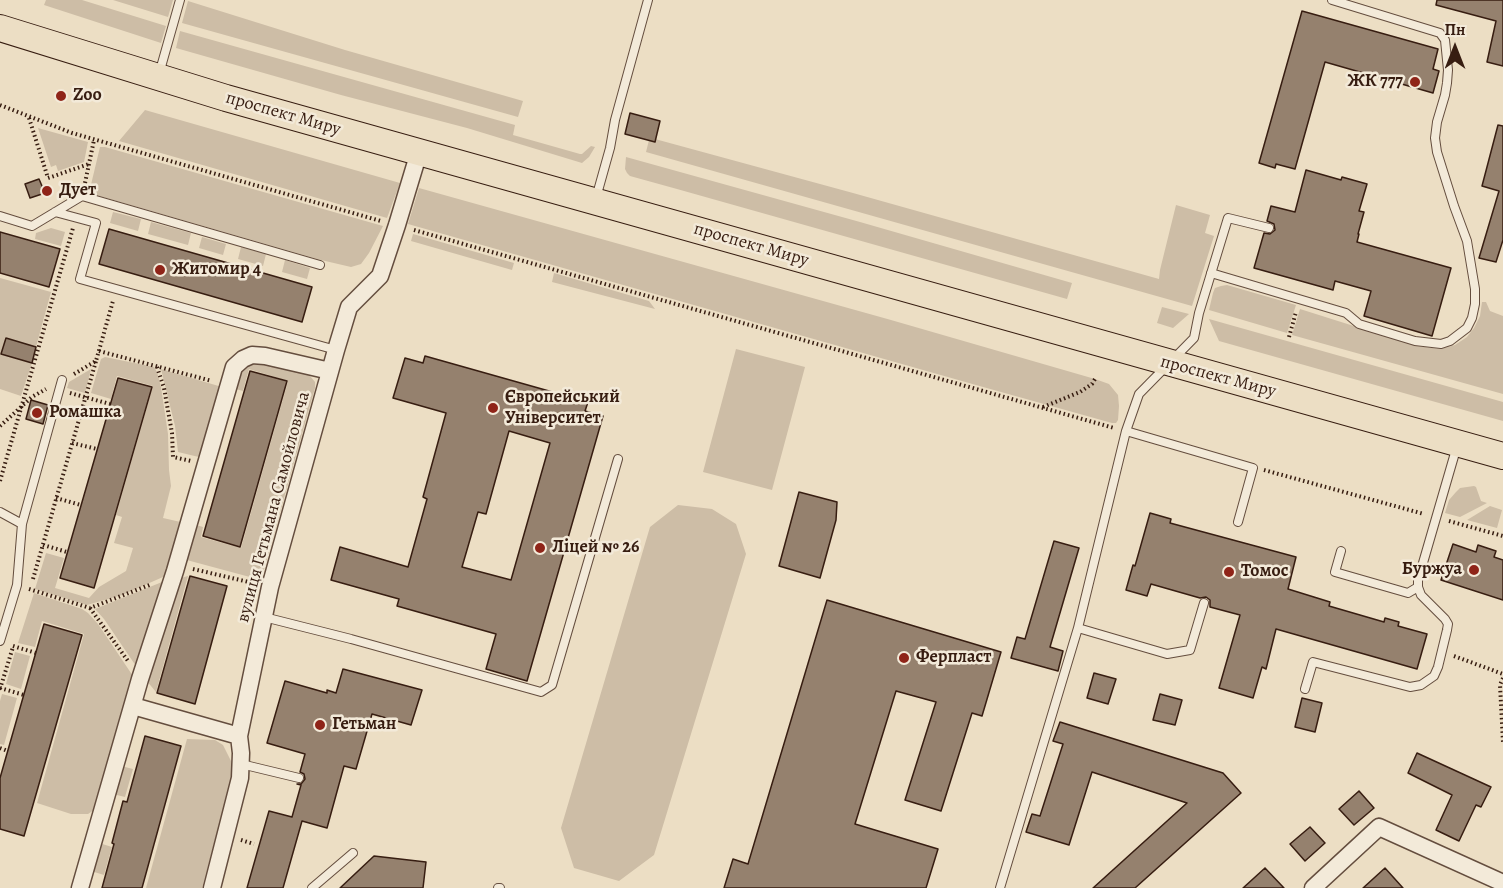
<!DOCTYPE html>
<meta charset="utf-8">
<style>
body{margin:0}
#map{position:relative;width:1503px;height:888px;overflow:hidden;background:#ecdec4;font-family:Alegreya,serif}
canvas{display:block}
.north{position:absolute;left:1425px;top:18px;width:60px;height:60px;-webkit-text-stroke:4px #f3ead9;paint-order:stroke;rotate:0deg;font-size:16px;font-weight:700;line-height:24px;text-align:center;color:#371d11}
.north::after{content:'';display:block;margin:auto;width:21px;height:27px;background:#371d11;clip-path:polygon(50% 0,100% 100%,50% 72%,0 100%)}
</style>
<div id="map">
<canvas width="1503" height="888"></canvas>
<div class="north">Пн</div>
</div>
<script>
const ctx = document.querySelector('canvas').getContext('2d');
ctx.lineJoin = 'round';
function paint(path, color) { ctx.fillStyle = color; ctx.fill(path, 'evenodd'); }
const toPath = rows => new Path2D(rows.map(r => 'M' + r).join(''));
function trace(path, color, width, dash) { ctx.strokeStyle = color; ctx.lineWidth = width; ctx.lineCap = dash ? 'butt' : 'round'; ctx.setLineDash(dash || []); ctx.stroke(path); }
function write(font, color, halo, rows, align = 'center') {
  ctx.font = font + ' Alegreya,serif'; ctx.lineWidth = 5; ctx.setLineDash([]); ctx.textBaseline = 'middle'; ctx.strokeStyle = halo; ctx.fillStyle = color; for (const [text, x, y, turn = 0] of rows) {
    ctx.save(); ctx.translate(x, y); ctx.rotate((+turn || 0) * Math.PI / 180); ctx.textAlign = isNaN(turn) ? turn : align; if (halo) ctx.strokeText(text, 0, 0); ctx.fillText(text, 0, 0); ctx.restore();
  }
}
const green = toPath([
 [46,0,82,0,166,26,161,43,44,5],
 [113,0,173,0,168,17],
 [188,1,345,50,523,101,518,117,182,23],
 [180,31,515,125,513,135,580,154,582,154,591,146,595,147,589,157,582,163,467,128,341,95,176,48],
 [145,110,400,183,387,218,119,141],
 [38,128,88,142,84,162,58,171,56,165,51,167],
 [655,139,853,193,1159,279,1160,270,1176,205,1210,215,1205,233,1214,236,1192,306,646,152,649,140,654,142],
 [100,147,105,147,383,226,369,253,361,264,351,267,321,260,89,193],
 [626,157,860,222,1072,283,1067,299,677,189,630,176,627,173,625,169],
 [419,188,891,320,1095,379,1109,384,1118,395,1119,406,1118,420,1116,423,1112,423,976,385,408,224],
 [113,212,141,219,138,231,110,223],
 [151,222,191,233,188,245,148,234],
 [51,228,65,232,61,246,35,239,36,233],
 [413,234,514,263,512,270,411,241],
 [202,237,226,244,223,255,199,248],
 [241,247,266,254,263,266,238,259],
 [285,260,310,268,307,279,282,272],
 [554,273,649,301,655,309,552,282],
 [0,278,51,292,36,347,6,338,1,354,32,363,21,396,0,389],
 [1227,285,1296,305,1287,333,1209,310,1213,293,1215,288,1221,286],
 [1482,302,1486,302,1490,311,1503,316,1503,394,1292,335,1300,309,1417,346,1441,349,1455,345,1467,337,1474,328,1480,316],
 [1162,307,1189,314,1173,328,1157,323],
 [1209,319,1503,402,1503,421,1219,341],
 [736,349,805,367,772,490,703,472],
 [105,357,154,367,157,372,161,387,168,434,169,470,171,486,163,518,185,523,168,573,163,577,122,595,87,605,35,589,46,553,64,558,55,588,89,598,99,587,126,571,133,548,114,543,122,517,116,515,153,386,117,376,111,399,91,393,101,359],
 [252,359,305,370,315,382,315,388,261,580,183,559,193,524,203,527,201,537,241,548,288,381,249,369,243,391,232,388,237,373],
 [91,369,85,393,67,388,69,382],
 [161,369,222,387,203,458,178,452,175,426],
 [1474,486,1476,487,1481,501,1487,503,1460,517,1445,513,1449,500,1456,492,1460,488],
 [678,505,712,509,736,524,746,554,654,855,619,881,574,868,561,828,650,527],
 [1490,506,1502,510,1497,528,1467,520],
 [188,576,156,692,146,680,177,579],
 [167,580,138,669,104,619,95,609],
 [34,593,82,609,88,613,98,624,135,679,97,808,88,814,71,814,37,803,84,634,42,621,35,647,18,643],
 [15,652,30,656,21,689,6,684],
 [2,694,17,698,4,745,0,744,0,701],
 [187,739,215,740,223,745,231,761,233,773,202,888,146,888],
 [121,766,133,769,125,797,113,794],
 [99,843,112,847,104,875,91,871]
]);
const building = toPath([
 [1437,0,1503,0,1503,66,1487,62,1496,21,1436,5,1437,0],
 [1302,11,1438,49,1433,69,1439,71,1433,93,1325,62,1295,169,1276,164,1275,168,1259,163,1302,11],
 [630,113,660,121,655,142,625,134,630,113],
 [1498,125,1503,126,1503,240,1496,262,1479,258,1499,191,1482,186,1498,125],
 [1306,170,1341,180,1342,177,1367,184,1359,211,1364,212,1358,234,1359,234,1357,242,1451,268,1432,336,1364,316,1371,291,1335,281,1333,290,1254,268,1264,233,1270,234,1275,230,1274,224,1267,221,1271,206,1295,212,1306,170],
 [39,179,45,193,30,198,25,184,39,179],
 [109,229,312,287,302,322,99,264,109,229],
 [0,232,60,249,49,287,0,273,0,232],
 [6,338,36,347,32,363,1,354,6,338],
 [425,356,588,402,585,411,603,416,527,681,486,669,496,634,397,606,399,599,331,580,340,547,408,567,427,499,423,497,446,413,393,398,405,358,423,363,425,356],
 [509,431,550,443,511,580,462,567,478,512,486,514,509,431],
 [250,371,287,381,240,547,203,536,250,371],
 [118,378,152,387,94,588,60,578,118,378],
 [31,400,48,405,43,424,26,419,31,400],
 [799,492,837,502,836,520,820,578,779,566,799,492],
 [1150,513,1171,519,1170,523,1296,557,1288,589,1330,602,1329,606,1384,622,1385,618,1399,622,1398,626,1427,634,1417,669,1276,629,1266,669,1262,667,1253,698,1219,688,1240,615,1210,607,1210,600,1206,597,1200,598,1151,584,1147,596,1126,590,1133,565,1135,566,1150,513],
 [1054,541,1079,548,1050,647,1063,651,1058,671,1011,658,1017,637,1025,639,1054,541],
 [1453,544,1476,552,1478,545,1496,551,1494,557,1503,560,1503,600,1441,580,1453,544],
 [190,576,227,586,195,704,157,693,190,576],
 [827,600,1001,652,982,716,972,713,941,811,905,800,936,702,896,691,855,824,938,849,926,888,724,888,733,859,748,864,827,600],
 [44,624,82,635,24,836,0,829,0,778,44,624],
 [343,669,422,690,411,725,372,714,356,769,344,766,327,828,302,821,283,888,247,888,269,811,292,817,301,785,297,784,301,784,305,779,304,774,300,772,305,754,267,743,285,681,327,693,327,690,336,693,343,669],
 [1094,673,1116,679,1108,704,1087,698,1094,673],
 [1160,694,1182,700,1175,725,1153,720,1160,694],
 [1302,698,1322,703,1315,732,1295,727,1302,698],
 [1060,722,1223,773,1241,793,1135,888,1093,888,1187,803,1092,772,1069,845,1026,832,1032,814,1040,816,1063,744,1053,741,1060,722],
 [145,736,181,746,142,888,102,888,114,844,112,843,123,801,127,802,145,736],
 [1417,753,1491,787,1481,807,1476,805,1459,841,1436,830,1452,795,1408,773,1417,753],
 [1359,791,1374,808,1354,825,1339,809,1359,791],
 [1310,827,1325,843,1305,861,1290,844,1310,827],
 [374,856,426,862,423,888,340,888,374,856],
 [1265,868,1284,888,1243,888,1265,868],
 [1385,868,1403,888,1363,888,1385,868]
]);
const path = toPath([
 [0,105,72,133,381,221],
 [29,118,48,178,89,164],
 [85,183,94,140],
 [414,230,1114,428],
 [1289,337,1296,312],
 [99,351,212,381],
 [157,367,164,388,172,433,173,457,191,461],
 [74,374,96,361,113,301],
 [70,393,110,404],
 [1043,407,1080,392,1092,384,1095,379],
 [0,426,32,397,46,389],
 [72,443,97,449],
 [1264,470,1424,514],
 [0,481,73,228],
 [56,498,81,505],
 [1449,521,1503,536],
 [43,545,67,552],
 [193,569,253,583],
 [33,579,96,361],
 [29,589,90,608,152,584],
 [90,608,128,661],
 [13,646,36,653],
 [1454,656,1503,674],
 [1503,678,1500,685,1503,742],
 [0,688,24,695],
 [0,689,13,647],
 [0,748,8,751],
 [241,840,254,844]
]);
const service = toPath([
 [159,74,180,0],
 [596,198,610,148,615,120,648,0],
 [55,212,96,223,80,279,336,350],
 [0,216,32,226,82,196,320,265],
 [1211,273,1346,313,1359,324,1415,341,1441,344,1450,341,1467,328,1472,318,1475,304,1475,289,1467,241,1454,206,1437,152,1435,138,1437,122,1445,95,1447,83,1448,70,1445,40,1440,33,1332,0],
 [1126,431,1253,468,1238,522],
 [0,512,22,524],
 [1341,551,1335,572,1408,593,1418,587],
 [1204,603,1190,650,1167,654,1078,628,1126,431,1139,394,1194,338,1199,313,1228,218,1269,228],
 [264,617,351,639,541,692,552,685,618,459],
 [0,641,17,585,22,524,62,380],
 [1305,689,1313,662,1410,687,1421,685,1434,676,1438,667,1447,630,1448,624,1445,619,1421,595,1418,587,1418,580,1457,446],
 [241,764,299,778],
 [312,888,353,853],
 [498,888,500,888],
 [1000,888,1078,628]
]);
const minor = toPath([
 [133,706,239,736],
 [80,888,140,679,175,571,234,367,243,359,252,355,265,356,330,371],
 [212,888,240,778,241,753,239,736,270,587,336,350,349,307,380,276,397,225,419,152],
 [1313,888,1379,827,1503,883]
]);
const primary = toPath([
 [0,28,226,98,1503,456]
]);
const markers = [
 [1415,82,6,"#8f2418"],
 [61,96,6,"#8f2418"],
 [47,191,6,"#8f2418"],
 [160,270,6,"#8f2418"],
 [493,408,6,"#8f2418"],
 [37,413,6,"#8f2418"],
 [540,548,6,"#8f2418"],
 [1474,570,6,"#8f2418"],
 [1229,572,6,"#8f2418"],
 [904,658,6,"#8f2418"],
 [320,725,6,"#8f2418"]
];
const poiNames = [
 ["ЖК 777",1403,82,"right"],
 ["Zoo",73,96],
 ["Дует",59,191],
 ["Житомир 4",172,270],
 ["Європейський",505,398],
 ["Університет",505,419],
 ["Ромашка",49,413],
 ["Ліцей № 26",552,548],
 ["Буржуа",1462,570,"right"],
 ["Томос",1241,572],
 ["Ферпласт",916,658],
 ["Гетьман",332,725]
];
const streetNames = [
 ["проспект Миру",283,114,16],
 ["проспект Миру",751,245,16],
 ["проспект Миру",1218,377,15],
 ["вулиця Гетьмана Самойловича",274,507,-75]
];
paint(green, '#cdbda6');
paint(building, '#95816e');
trace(building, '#371d11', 1.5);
trace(service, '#644d3e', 10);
trace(minor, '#644d3e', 19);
trace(primary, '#371d11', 28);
trace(path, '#371d11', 4, [1.5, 3]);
trace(service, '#f3ead9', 8);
trace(minor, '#f3ead9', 16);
trace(primary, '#ecdec4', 26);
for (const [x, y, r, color] of markers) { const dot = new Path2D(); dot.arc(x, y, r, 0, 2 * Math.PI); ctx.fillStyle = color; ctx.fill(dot); trace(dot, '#f3ead9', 2); }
write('bold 18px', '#371d11', '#f3ead9', poiNames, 'left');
write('18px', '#371d11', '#f3ead9', streetNames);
</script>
